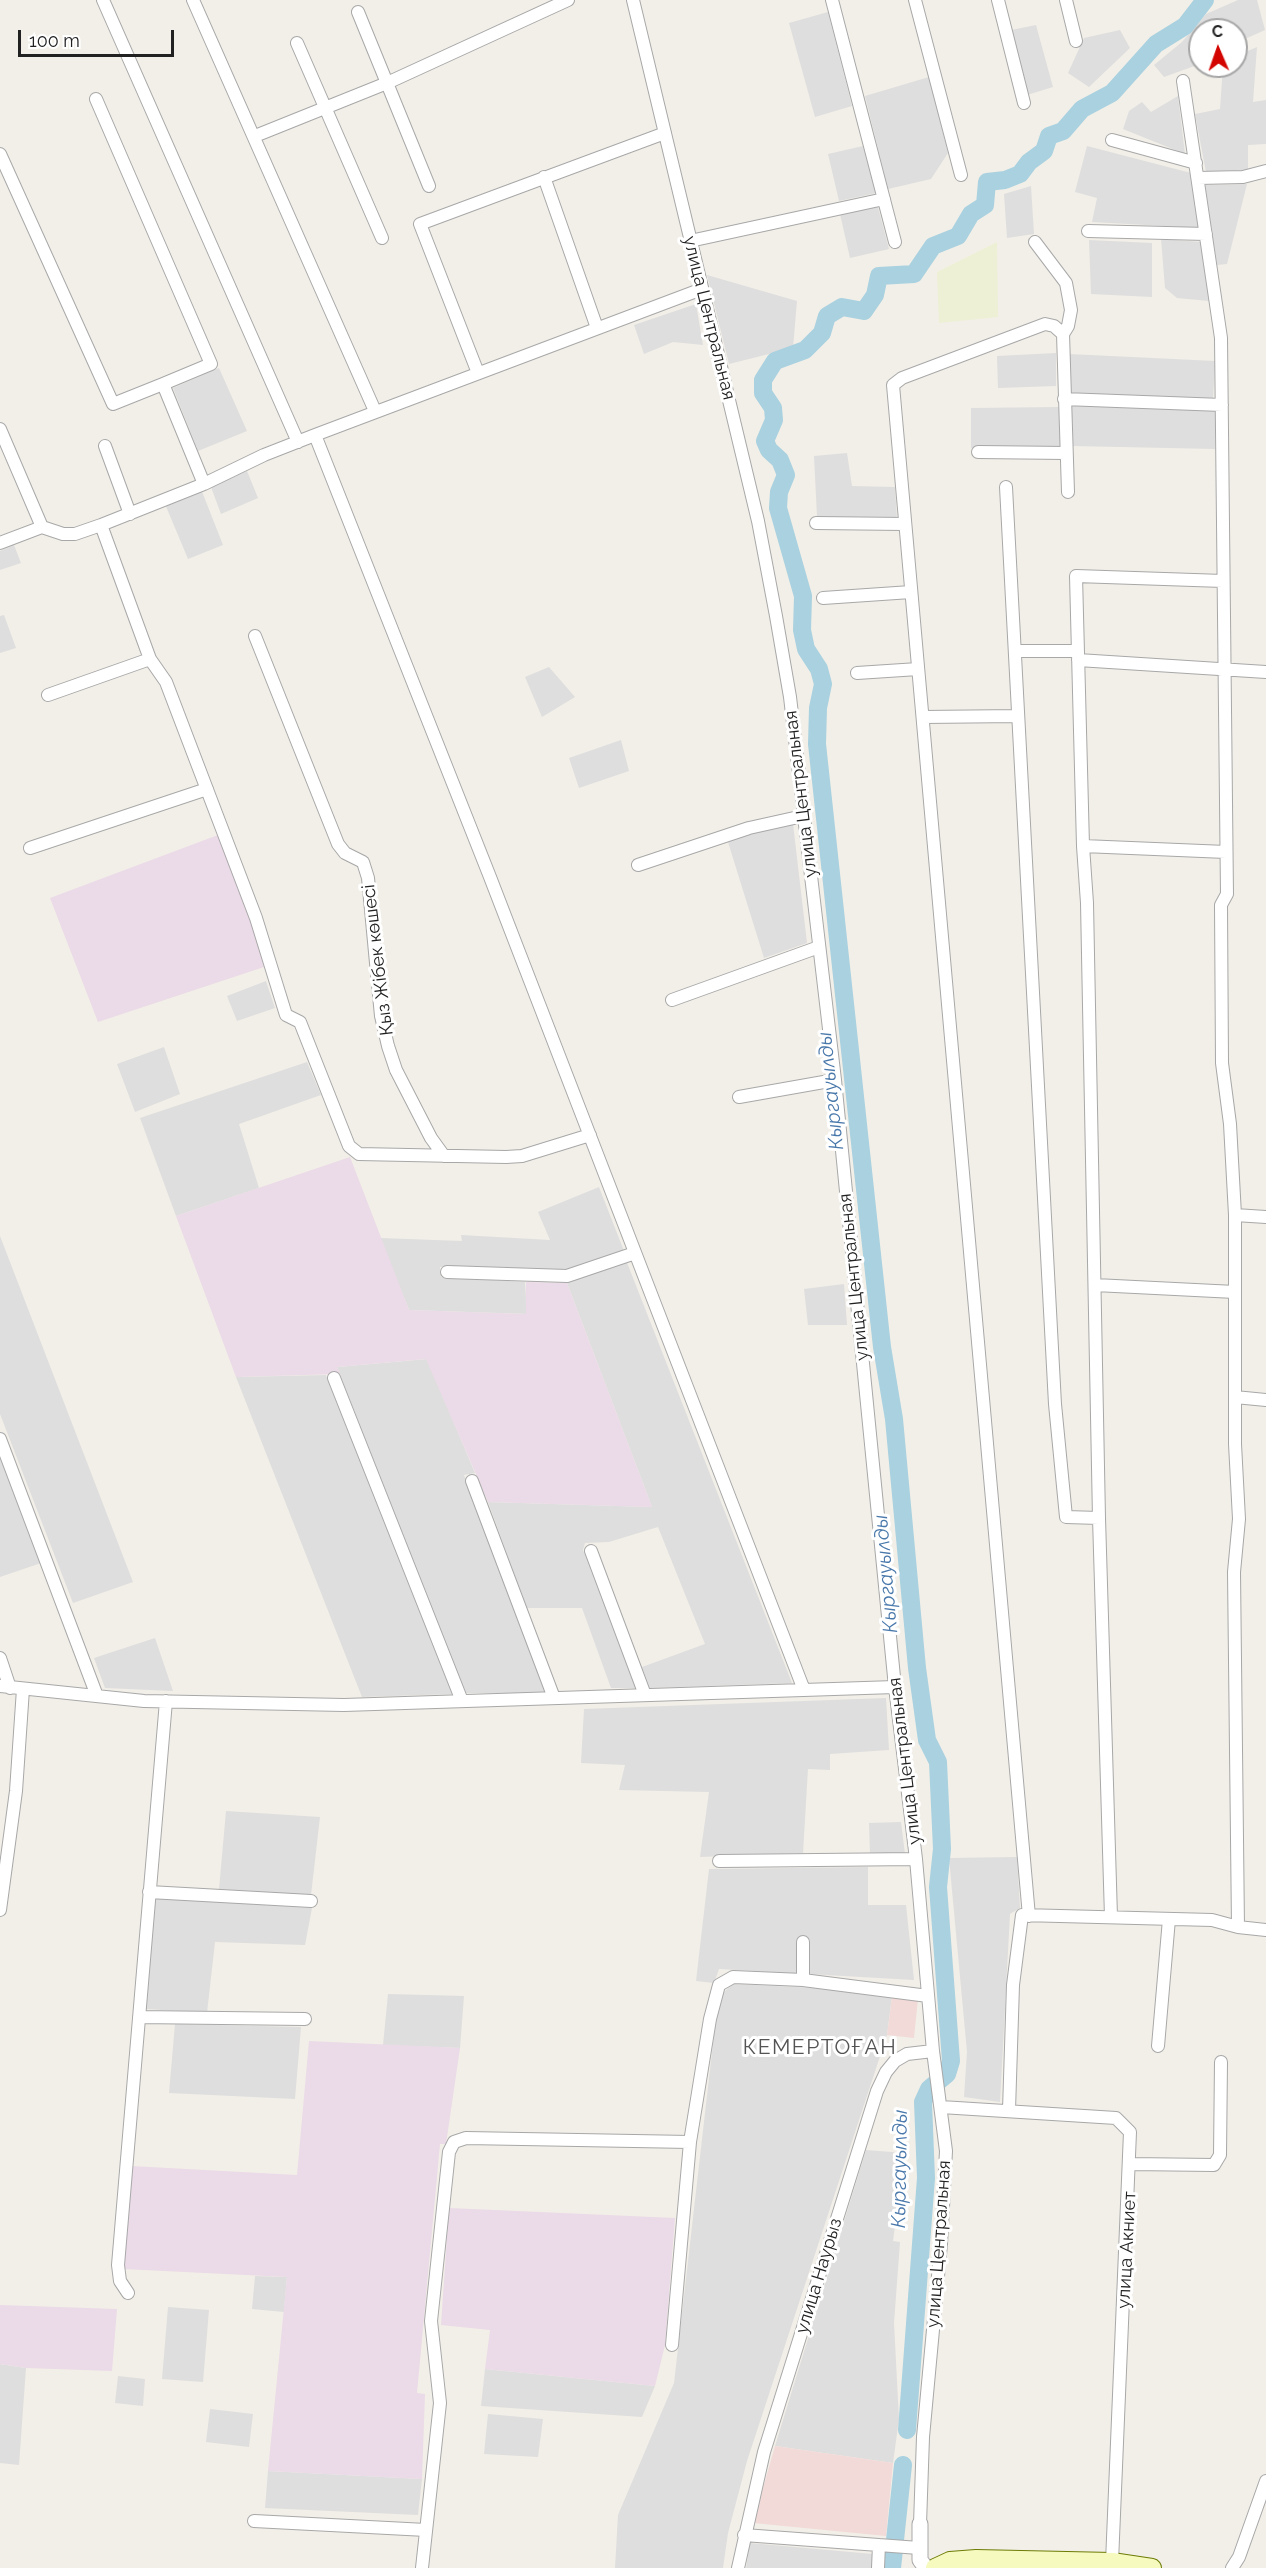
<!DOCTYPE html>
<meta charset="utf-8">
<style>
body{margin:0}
#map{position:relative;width:1266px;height:2568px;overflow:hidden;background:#f2efe8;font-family:Raleway,sans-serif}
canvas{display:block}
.north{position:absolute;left:1188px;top:18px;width:60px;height:60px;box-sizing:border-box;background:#fff;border:2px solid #a6a6a6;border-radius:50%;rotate:358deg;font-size:16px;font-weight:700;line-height:24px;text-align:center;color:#212121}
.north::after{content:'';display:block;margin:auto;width:21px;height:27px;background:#d30500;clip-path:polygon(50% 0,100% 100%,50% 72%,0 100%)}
.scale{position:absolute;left:18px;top:30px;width:156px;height:27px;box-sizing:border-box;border:3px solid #212121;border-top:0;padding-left:8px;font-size:18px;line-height:21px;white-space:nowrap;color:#212121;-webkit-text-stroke:4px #fff;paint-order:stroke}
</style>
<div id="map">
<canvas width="1266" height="2568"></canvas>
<div class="north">С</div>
<div class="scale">100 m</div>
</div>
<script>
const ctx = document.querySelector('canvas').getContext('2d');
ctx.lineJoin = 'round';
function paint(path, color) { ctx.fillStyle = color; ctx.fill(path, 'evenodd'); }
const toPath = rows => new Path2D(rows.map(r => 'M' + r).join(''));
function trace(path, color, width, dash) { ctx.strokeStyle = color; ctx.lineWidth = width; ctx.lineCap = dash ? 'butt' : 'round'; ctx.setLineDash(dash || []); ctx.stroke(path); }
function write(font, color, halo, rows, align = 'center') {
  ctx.font = font + ' Raleway,sans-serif'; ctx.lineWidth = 6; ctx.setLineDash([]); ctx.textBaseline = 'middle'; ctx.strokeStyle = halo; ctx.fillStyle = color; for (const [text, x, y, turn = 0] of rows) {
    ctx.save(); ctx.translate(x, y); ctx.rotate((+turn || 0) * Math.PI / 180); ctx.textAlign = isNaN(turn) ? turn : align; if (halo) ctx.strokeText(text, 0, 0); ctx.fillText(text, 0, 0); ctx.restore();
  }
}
const residential = toPath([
 [1238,0,1257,0,1265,30,1236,43,1236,30,1200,30,1200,64,1164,77,1154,65,1182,42,1206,14],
 [828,12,852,106,815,117,789,23],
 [1036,25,1053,87,1027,95,1011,30],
 [1120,30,1130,48,1089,87,1068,73,1084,38],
 [1257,47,1253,102,1266,100,1266,144,1248,145,1248,170,1206,172,1195,114,1220,109,1223,66,1236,66,1236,56],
 [929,77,948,153,931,179,888,189,865,96],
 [1178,96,1185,154,1123,129,1129,111,1142,102,1151,112],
 [863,146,876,193,839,201,828,154],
 [1087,146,1191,173,1200,228,1092,222,1097,198,1075,192],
 [1247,184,1227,264,1217,265,1205,185],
 [1031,186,1034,234,1007,238,1004,194],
 [878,207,889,249,850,258,840,214],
 [1161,239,1202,242,1209,301,1177,298,1165,288],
 [1089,240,1152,243,1152,297,1091,294],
 [707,275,797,301,793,348,729,364],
 [696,304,703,345,673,342,644,354,634,325],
 [1056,353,1056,386,998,388,997,356],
 [1069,354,1215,361,1213,400,1070,394],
 [219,368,247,431,198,451,173,388],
 [1071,405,1215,410,1215,449,1073,446],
 [1059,407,1061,447,971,448,971,408],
 [847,453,852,486,895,487,897,519,817,517,814,456],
 [247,471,258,498,221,514,211,487],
 [201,489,223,545,188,559,165,504],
 [14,545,21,563,0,570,0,551],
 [4,615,16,648,0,653,0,616],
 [549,667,575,697,542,717,525,677],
 [621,740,629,771,579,788,569,758],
 [793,824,807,943,764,958,728,842,775,826],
 [266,981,275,1008,237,1021,227,996],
 [164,1047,180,1094,135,1112,117,1064],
 [307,1062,321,1095,239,1124,259,1188,176,1216,140,1118],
 [599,1187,624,1251,564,1271,440,1267,441,1277,525,1282,527,1314,409,1310,380,1238,462,1241,461,1235,550,1240,538,1212],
 [0,1236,133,1582,73,1603,0,1414],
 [626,1260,792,1683,650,1688,642,1667,705,1644,658,1527,609,1542,585,1543,583,1550,635,1688,611,1688,582,1608,527,1608,488,1502,652,1507,567,1283],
 [844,1284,847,1325,808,1325,804,1289],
 [427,1359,475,1473,464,1475,545,1693,465,1693,337,1367],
 [326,1375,453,1694,362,1697,236,1377],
 [0,1455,41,1563,0,1577],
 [155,1638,173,1691,105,1688,94,1658],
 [886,1698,889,1750,830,1754,830,1770,808,1769,803,1853,700,1857,709,1792,619,1790,625,1765,581,1763,584,1709],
 [226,1811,320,1817,311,1895,219,1889],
 [901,1822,905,1854,870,1854,869,1823],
 [1017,1857,1020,1908,1010,1914,1000,2102,964,2097,967,2052,949,1858],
 [868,1867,868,1905,906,1905,914,1980,719,1969,714,1983,696,1981,709,1869],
 [155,1898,312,1908,305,1945,215,1942,207,2013,146,2009],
 [733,1984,817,1988,892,1997,887,2035,747,2461,728,2533,723,2568,615,2568,618,2515,674,2383,715,2026,723,1993],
 [388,1994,464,1996,460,2048,383,2045],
 [175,2024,301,2027,295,2099,169,2093],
 [866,2150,905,2153,893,2241,900,2242,894,2323,899,2419,893,2463,775,2446],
 [255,2276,287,2277,284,2312,252,2309],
 [168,2307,209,2310,203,2382,162,2379],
 [0,2364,26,2368,19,2465,0,2463],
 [485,2369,655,2386,642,2417,481,2406],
 [118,2376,145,2379,143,2406,115,2403],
 [210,2409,253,2414,249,2447,206,2442],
 [488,2414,543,2419,538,2457,484,2454],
 [268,2471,422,2479,418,2515,265,2508],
 [750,2543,873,2554,872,2568,746,2568]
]);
const commercial = toPath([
 [892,1997,918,1999,914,2038,887,2035],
 [775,2446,893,2463,886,2536,753,2523]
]);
const industrial = toPath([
 [218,835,249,914,264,967,98,1022,50,898],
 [350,1157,409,1310,526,1314,526,1282,567,1283,652,1507,488,1502,426,1359,337,1367,340,1374,236,1377,176,1216],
 [309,2041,460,2048,446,2144,440,2144,417,2393,425,2394,422,2479,268,2471,287,2277,123,2269,131,2166,297,2175],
 [449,2208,675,2218,665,2345,655,2386,485,2369,490,2330,441,2325],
 [0,2305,117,2309,112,2371,26,2368,0,2364]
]);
const farmland = toPath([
 [997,242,998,317,939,323,937,272]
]);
const river = toPath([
 [907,2430,926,2178,923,2102,929,2089,947,2074,951,2061,938,1887,942,1849,938,1762,927,1740,917,1668,894,1419,882,1347,817,744,818,708,823,684,819,669,806,649,802,630,803,596,778,508,779,492,786,475,780,460,769,450,765,441,774,420,773,408,763,393,763,380,775,361,805,350,822,333,827,316,842,307,864,311,875,295,879,276,914,274,933,246,958,236,971,214,985,205,987,182,1005,180,1020,174,1029,162,1044,151,1049,136,1063,131,1082,109,1112,93,1156,44,1185,26,1205,0],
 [892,2568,903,2465]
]);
const minor = toPath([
 [103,0,298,442],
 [193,0,375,411],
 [633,0,758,521,776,616,790,697,835,1080,895,1687,916,1859,933,2051,946,2151,941,2244,923,2437,920,2524],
 [832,0,895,242],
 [915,0,961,175],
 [998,0,1024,103],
 [1066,0,1076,41],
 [358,12,429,186],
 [297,43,382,238],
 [1183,81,1221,338,1227,894,1221,905,1222,1063,1230,1124,1235,1215,1235,1444,1239,1519,1234,1572,1238,1927],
 [96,99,211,364,163,384],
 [255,136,387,83,568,0],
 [1112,140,1196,163],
 [0,154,113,404,163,384,204,484],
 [544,177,597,328],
 [1198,178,1243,177,1266,171],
 [1088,231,1206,234],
 [690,241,884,199],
 [1035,242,1066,283,1071,310,1068,326,1063,334,1068,492],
 [478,373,420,224,665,133],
 [1064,399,1222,405],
 [0,429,42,527],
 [315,435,490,877,804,1690],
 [105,446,130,514],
 [978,452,1066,453],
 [1006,487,1055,1404,1066,1517,1099,1518],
 [816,523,905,524],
 [101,525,150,659,166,682,256,918,286,1015,300,1022,349,1146,359,1154,506,1157,522,1156,590,1135],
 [0,543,42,527,63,534,75,534,101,525,204,484,264,455,315,435,702,289],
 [823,598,911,592],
 [255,636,338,844,345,853,363,862,368,878,381,1016,388,1046,396,1070,431,1138,444,1156],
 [1015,651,1077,651],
 [1078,660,1266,672],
 [857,673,918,669],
 [48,695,150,659],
 [923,717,1018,716],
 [1083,846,1226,852],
 [30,848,207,789],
 [638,865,749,828,803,816],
 [672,1000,819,947],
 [739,1097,835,1080],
 [1235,1215,1266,1217],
 [447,1272,567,1276,635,1253],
 [1095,1285,1235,1292],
 [334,1378,462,1701],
 [1235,1397,1266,1400],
 [0,1439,97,1696],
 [472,1481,554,1698],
 [591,1551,645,1695],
 [0,1658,10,1688],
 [0,1686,144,1701,344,1705,895,1687],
 [719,1861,916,1859],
 [149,1892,311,1901],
 [0,1910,16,1791,23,1689],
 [1029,1916,893,385,902,378,1045,324,1054,326,1063,334],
 [1111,1917,1099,1518,1087,903,1083,846,1076,576,1223,581],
 [803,1942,803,1980],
 [139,2017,305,2019],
 [1158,2046,1169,1919],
 [941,2107,1116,2118,1130,2132,1112,2562],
 [1009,2110,1013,1985,1022,1915,1212,1920,1238,1927,1266,1930],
 [1130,2164,1214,2165,1220,2155,1221,2062],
 [128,2293,120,2281,118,2265,166,1701],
 [672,2345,690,2142,710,2019,719,1985,733,1977,803,1980,928,1996],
 [254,2521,426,2530],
 [744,2535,919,2548],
 [422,2568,440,2403,431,2321,449,2152,454,2142,466,2138,690,2142],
 [738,2568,764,2452,877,2091,886,2072,895,2061,907,2054,933,2051],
 [878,2568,879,2545],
 [1232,2568,1239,2557,1266,2481]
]);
const tertiary = toPath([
 [920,2524,920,2560,926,2568]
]);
const secondary = toPath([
 [935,2568,950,2561,976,2559,1112,2562,1152,2568]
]);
const streetNames = [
 ["улица Центральная",709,318,76],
 ["улица Центральная",801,794,-97],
 ["Қыз Жібек көшесі",378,960,-97],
 ["улица Центральная",854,1277,-96],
 ["улица Центральная",905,1761,-97],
 ["улица Центральная",939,2244,-86],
 ["улица Акниет",1127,2250,-87],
 ["улица Наурыз",819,2276,-73]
];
const waterNames = [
 ["Кыргауылды",831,1091,-96],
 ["Кыргауылды",886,1574,-95],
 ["Кыргауылды",900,2169,-89]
];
const quarterNames = [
 ["КЕМЕРТОҒАН",820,2048]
];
paint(residential, '#dfdede');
paint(commercial, '#f2dad8');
paint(industrial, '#ebdae7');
paint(farmland, '#edf0d4');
trace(river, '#a9d1df', 18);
trace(minor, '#a8a8a8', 14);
trace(tertiary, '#a8a8a8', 17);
trace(secondary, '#6d7c05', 20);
trace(minor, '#fff', 12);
trace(tertiary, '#fff', 15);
trace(secondary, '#f6fabe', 18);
write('18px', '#212121', '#fff', streetNames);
write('italic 20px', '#4978ab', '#fff', waterNames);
ctx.letterSpacing = '1.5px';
write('21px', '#545454', '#fff', quarterNames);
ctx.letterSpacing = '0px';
</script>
